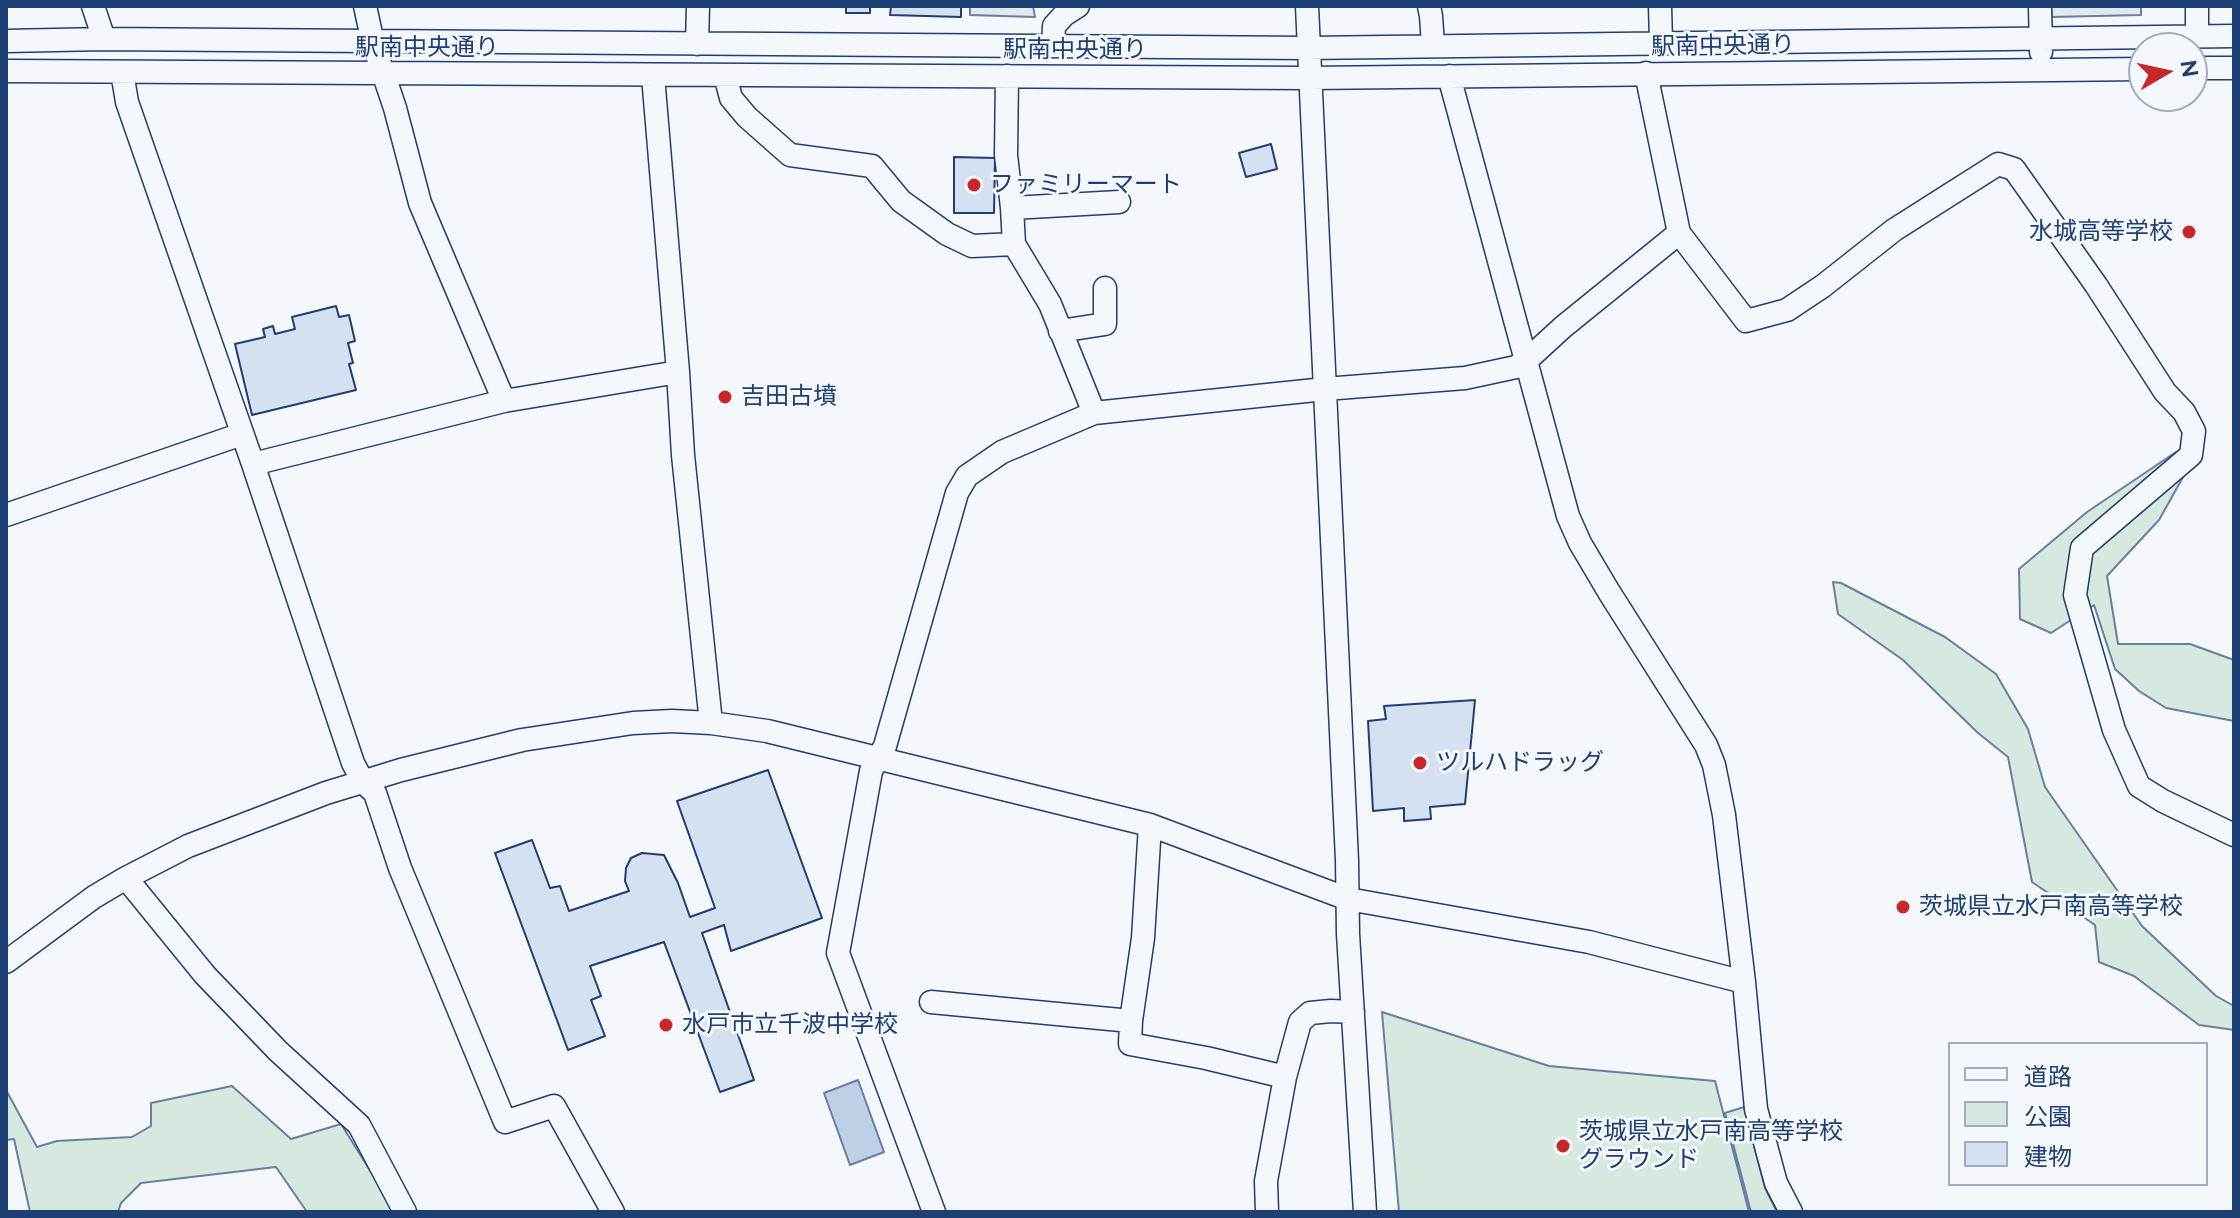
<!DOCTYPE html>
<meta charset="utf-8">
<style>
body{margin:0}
#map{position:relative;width:2240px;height:1218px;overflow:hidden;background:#f4f7fb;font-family:Raleway,"Noto Sans JP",sans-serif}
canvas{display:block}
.frame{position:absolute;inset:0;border:8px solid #1d3f73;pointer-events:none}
.legend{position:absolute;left:1948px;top:1042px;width:260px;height:144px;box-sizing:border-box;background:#f4f7fb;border:2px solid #9eadc5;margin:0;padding:10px 14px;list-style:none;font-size:24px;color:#1d3f73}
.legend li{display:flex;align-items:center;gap:16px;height:40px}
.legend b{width:40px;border:2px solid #9eadc5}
.north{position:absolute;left:2128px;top:32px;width:80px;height:80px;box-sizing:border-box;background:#f4f7fb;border:2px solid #9eadc5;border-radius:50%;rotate:81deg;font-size:22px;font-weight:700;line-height:32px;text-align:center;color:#1d3f73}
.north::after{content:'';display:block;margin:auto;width:28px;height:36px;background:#c62828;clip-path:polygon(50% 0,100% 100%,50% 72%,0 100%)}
</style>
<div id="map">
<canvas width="2240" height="1218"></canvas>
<div class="frame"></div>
<ul class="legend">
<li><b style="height:10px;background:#f4f7fb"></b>道路</li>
<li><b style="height:22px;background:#d7e8df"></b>公園</li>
<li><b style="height:22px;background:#d5e0f0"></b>建物</li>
</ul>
<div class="north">N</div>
</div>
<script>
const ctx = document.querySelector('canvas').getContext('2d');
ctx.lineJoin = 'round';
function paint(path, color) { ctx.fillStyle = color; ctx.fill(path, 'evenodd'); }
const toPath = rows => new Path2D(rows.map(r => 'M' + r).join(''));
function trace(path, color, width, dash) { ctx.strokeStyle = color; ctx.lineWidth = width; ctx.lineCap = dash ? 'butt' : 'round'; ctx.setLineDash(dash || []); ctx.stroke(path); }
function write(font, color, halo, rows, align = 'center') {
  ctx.font = font + ' Raleway,"Noto Sans JP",sans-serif'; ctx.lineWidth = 6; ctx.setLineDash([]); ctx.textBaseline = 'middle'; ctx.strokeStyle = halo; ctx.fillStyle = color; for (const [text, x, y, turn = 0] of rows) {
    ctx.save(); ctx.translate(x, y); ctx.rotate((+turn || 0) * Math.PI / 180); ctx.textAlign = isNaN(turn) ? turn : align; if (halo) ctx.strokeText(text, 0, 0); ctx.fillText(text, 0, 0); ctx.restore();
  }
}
const green = toPath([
 [2176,452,2187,470,2159,520,2107,576,2118,644,2190,644,2234,660,2234,721,2166,708,2139,691,2115,669,2094,605,2051,633,2020,619,2019,569,2087,512,2176,452],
 [1833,582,1841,583,1945,637,1996,674,2028,729,2045,787,2142,926,2216,996,2234,1006,2234,1030,2199,1025,2134,976,2099,962,2095,925,2032,882,2008,757,1978,733,1903,660,1838,614,1833,582],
 [1382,1012,1549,1066,1715,1081,1749,1212,1399,1212,1382,1012],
 [232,1086,291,1139,341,1124,396,1212,307,1212,276,1167,141,1183,121,1203,118,1212,30,1212,14,1139,6,1140,6,1090,37,1147,57,1141,132,1137,151,1126,151,1103,232,1086],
 [1744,1107,1765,1188,1777,1212,1751,1212,1725,1113,1744,1107]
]);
const parking = toPath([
 [970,6,1033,6,1035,17,970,15,970,6],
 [2051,6,2141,6,2141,15,2052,17,2051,6]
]);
const water = toPath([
 [858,1080,884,1152,850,1165,824,1093,858,1080]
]);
const building = toPath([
 [846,6,870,6,870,13,846,13,846,6],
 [891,6,961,6,961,17,890,15,891,6],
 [1271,144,1277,169,1246,177,1239,153,1271,144],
 [954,157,995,158,994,213,954,213,954,157],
 [336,306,339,317,349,315,355,341,348,343,353,363,349,364,356,390,252,415,235,344,265,337,263,329,273,326,275,334,295,329,292,317,336,306],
 [1475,700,1465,804,1430,807,1431,819,1404,821,1404,808,1373,811,1368,721,1386,719,1384,706,1475,700],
 [768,770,822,918,731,951,724,925,702,933,754,1080,720,1092,664,942,590,966,601,996,591,1000,605,1036,568,1050,495,853,532,840,550,888,560,886,569,911,629,891,625,881,626,868,631,858,642,853,664,855,678,883,690,917,715,908,677,801,768,770]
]);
const minor = toPath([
 [93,6,104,39],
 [365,6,373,43,395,108,420,203,504,401],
 [1307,6,1347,860,1348,934,1365,1212],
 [1429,6,1431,16,1433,45],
 [1660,6,1661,42],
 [2040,6,2041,52],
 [2197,6,2197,36],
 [6,41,104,39,1308,48,2234,36],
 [697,44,698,6],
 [1053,46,1054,26,1064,15,1078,6],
 [2192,68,2234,68],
 [6,71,1309,78,2144,69],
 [122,72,127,102,253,464,353,763,363,782,375,793,400,868,505,1122,554,1106,613,1212],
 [1646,73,1679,233,1746,321,1787,310,1823,286,1894,230,1998,164,2014,169,2096,285,2165,392,2184,412,2194,431,2191,455,2082,548,2075,595,2114,730,2139,786,2163,801,2234,835],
 [725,75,731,98,747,117,790,155,872,166,901,201,947,234,972,246,1014,244],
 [653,76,678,372,683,455,711,723],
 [1007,76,1006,155,1012,208,1014,244,1050,304,1094,413],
 [1449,76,1568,516,1580,543,1609,592,1706,745,1714,765,1724,815,1744,982,1756,1109,1776,1183,1791,1212],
 [1012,208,1119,202],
 [1060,331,1105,324,1105,288],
 [253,464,504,401,678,372],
 [6,515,242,434],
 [1150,825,1143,938,1131,1021,1130,1044,1206,1058,1285,1077],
 [126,878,205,975,278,1051,359,1125,405,1212],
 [6,962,94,897,126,878,188,846,326,793,401,770,522,740,633,723,672,721,711,723,767,731,1150,825,1348,899,1589,942,1744,982],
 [931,1002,1131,1021],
 [934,1212,838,953,871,771,885,746,957,493,967,476,1002,452,1094,413,1325,389,1465,378,1516,367,1527,360,1563,327,1679,233],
 [1267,1212,1266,1181,1285,1077,1300,1022,1310,1013,1331,1011,1353,1012]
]);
const markers = [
 [974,185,8,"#c62828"],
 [2189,232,8,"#c62828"],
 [725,397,8,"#c62828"],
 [1420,763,8,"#c62828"],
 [1903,907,8,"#c62828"],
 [666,1025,8,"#c62828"],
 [1563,1146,8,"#c62828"]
];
const streetNames = [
 ["駅南中央通り",1723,46,-1],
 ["駅南中央通り",427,48],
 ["駅南中央通り",1075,50]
];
const poiNames = [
 ["ファミリーマート",990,185],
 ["水城高等学校",2173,232,"right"],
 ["吉田古墳",741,397],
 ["ツルハドラッグ",1436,763],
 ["茨城県立水戸南高等学校",1919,907],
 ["水戸市立千波中学校",682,1025],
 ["茨城県立水戸南高等学校",1579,1132],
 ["グラウンド",1579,1160]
];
paint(green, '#d7e8df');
trace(green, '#687fa3', 2);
paint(parking, '#e3e8f0');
trace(parking, '#687fa3', 2);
paint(water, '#bed0e5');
trace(water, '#687fa3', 2);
paint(building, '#d5e0f0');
trace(building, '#1d3f73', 2);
trace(minor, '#1d3f73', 25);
trace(minor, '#f4f7fb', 22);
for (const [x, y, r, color] of markers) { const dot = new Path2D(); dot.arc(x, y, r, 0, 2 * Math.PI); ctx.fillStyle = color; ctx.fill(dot); trace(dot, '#f4f7fb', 3); }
write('24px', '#1d3f73', '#f4f7fb', streetNames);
write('24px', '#1d3f73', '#f4f7fb', poiNames, 'left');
</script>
